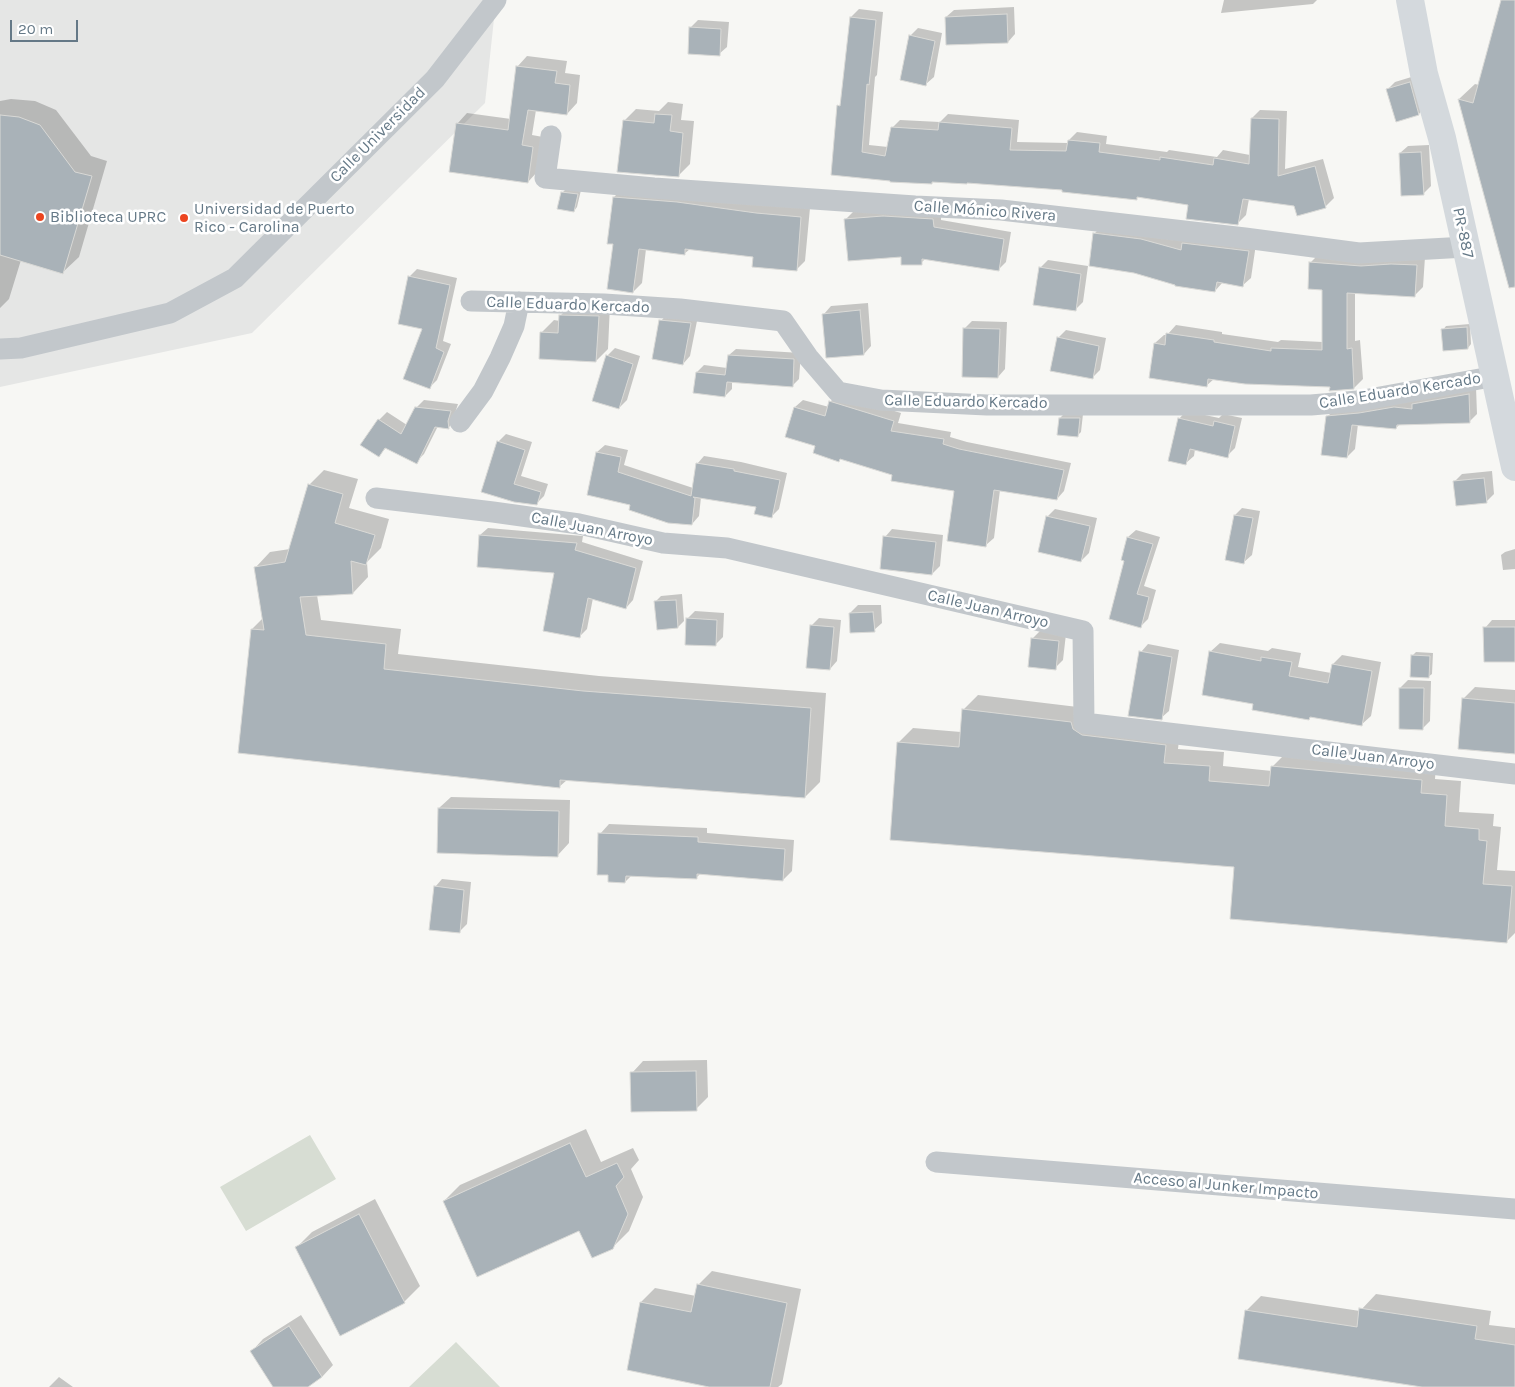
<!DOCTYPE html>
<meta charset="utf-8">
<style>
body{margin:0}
#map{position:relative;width:1515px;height:1387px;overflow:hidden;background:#f7f7f4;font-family:Karla,sans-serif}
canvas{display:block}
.scale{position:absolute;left:10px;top:20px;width:68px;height:22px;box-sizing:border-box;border:2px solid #657987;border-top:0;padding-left:6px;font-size:15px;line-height:18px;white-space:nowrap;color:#657987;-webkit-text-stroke:4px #fff;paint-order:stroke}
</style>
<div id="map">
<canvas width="1515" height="1387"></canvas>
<div class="scale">20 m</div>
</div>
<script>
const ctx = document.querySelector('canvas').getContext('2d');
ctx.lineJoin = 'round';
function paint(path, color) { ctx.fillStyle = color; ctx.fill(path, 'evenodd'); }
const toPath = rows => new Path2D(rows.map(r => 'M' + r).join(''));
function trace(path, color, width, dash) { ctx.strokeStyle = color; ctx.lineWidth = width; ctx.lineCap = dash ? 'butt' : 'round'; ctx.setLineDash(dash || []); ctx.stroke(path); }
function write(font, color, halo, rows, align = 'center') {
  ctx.font = font + ' Karla,sans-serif'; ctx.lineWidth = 5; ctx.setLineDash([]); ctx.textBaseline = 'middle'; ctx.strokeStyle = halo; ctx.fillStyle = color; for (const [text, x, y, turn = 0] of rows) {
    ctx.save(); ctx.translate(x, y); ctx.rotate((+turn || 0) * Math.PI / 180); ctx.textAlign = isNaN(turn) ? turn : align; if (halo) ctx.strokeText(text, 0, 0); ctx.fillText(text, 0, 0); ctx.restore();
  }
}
const built = toPath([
 [0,0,496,0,485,103,252,333,0,387]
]);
const green = toPath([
 [310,1135,336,1179,246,1231,220,1187],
 [456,1342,500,1387,409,1387]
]);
const shadow = toPath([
 [1224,0,1317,0,1313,4,1221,13],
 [1503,0,1515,0,1515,271,1459,99,1475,84,1479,85],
 [1014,7,1015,34,1008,42,946,17,954,10],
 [859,9,883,12,877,75,875,77,869,145,888,147,892,128,900,120,940,122,948,114,1019,120,1017,142,1069,143,1069,140,1077,132,1107,136,1106,144,1167,152,1169,150,1217,157,1223,150,1250,155,1252,118,1260,110,1287,111,1285,169,1323,159,1334,198,1326,206,1298,214,1295,205,1249,199,1246,215,1238,223,1189,204,1139,196,1136,199,1064,188,935,180,932,183,833,174,839,106,841,103,851,17],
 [698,20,729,22,727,47,719,54,691,27],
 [918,28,942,33,934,77,926,84,910,36],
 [527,56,567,61,565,73,580,75,577,103,567,114,536,110,532,135,543,137,538,171,528,182,457,124,467,113,511,119,517,67],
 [1418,75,1426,106,1419,114,1387,90,1395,82],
 [11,99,35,101,56,110,91,156,107,161,79,257,63,272,21,260,9,299,0,308,0,101],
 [668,102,683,104,681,120,694,121,690,164,678,176,624,121,636,109,659,111],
 [1429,145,1431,186,1423,194,1400,153,1408,146],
 [623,188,810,208,805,261,796,270,754,255,690,249,684,254,646,249,642,283,633,292,614,243,614,197],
 [566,189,581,190,577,207,574,211,562,193],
 [853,212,941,212,941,220,1011,232,1006,262,998,270,926,258,921,263,902,255,845,220],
 [1102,226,1256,244,1251,278,1243,285,1223,282,1215,291,1094,234],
 [1319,254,1425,257,1423,287,1414,296,1355,293,1355,341,1360,340,1363,379,1354,388,1214,379,1206,386,1155,343,1164,335,1167,335,1176,325,1222,332,1222,334,1278,342,1281,340,1323,342,1324,289,1311,262],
 [1048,260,1088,266,1083,302,1075,310,1040,268],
 [417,269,457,278,443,341,451,344,437,380,429,388,424,328,410,276],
 [868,303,871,346,864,354,824,314,831,306],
 [572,304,610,305,608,349,596,361,542,332,554,320,560,321,560,316],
 [668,313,698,316,690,356,683,364,661,321],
 [972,321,1007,322,1005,369,998,377,964,329],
 [1470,324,1471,344,1468,348,1443,330,1446,326],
 [1066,330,1106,338,1100,370,1092,378,1058,338],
 [615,348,640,356,627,400,619,408,607,356],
 [736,349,801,353,799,379,792,386,732,382,732,389,725,396,694,392,697,372,704,365,727,368,729,355],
 [1476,387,1477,414,1469,422,1400,424,1396,428,1358,424,1355,449,1347,457,1327,417,1335,409,1402,400,1416,401,1421,397],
 [838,394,901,413,898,423,951,432,950,437,967,442,1071,463,1064,491,1057,499,1000,490,994,538,986,545,955,490,841,458,839,460,817,445,795,407,803,400,829,407,830,402],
 [424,400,458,404,455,413,456,420,449,427,438,426,424,454,416,462,387,447,379,455,362,444,379,420,387,412,407,425,416,408],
 [1186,411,1219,418,1223,414,1242,418,1235,448,1227,456,1195,449,1194,456,1186,463,1179,419],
 [1064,414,1083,414,1081,432,1077,436,1060,418],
 [506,434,532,442,521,476,548,484,544,496,536,504,514,501,498,442],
 [605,445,628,450,624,465,693,488,697,464,704,456,741,462,787,473,779,509,772,516,757,506,701,497,699,516,692,524,632,504,597,452],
 [324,470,358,479,349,508,389,519,381,548,367,562,368,577,353,593,317,595,321,620,401,629,398,654,599,676,826,693,820,782,805,797,567,780,559,787,252,629,263,618,255,568,270,552,290,549,309,485],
 [1492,471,1494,494,1486,502,1454,482,1462,474],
 [1242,508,1260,511,1252,555,1244,562,1235,515],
 [1055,509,1097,518,1089,553,1081,561,1047,517],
 [488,528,583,536,582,542,643,561,633,600,626,608,593,598,587,629,580,636,555,572,480,535],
 [892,529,943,535,940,566,932,574,885,537],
 [1136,530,1160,537,1144,586,1156,590,1148,619,1140,627,1126,560,1128,537],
 [1515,549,1515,569,1503,570,1501,555,1505,552],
 [682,594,684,621,678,627,655,602,661,596],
 [858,605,881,605,882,623,874,630,850,613],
 [695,611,724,613,723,637,715,645,687,619],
 [819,618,841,620,837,661,830,669,811,626],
 [1492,620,1515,620,1515,661,1485,628],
 [1040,631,1066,634,1063,660,1055,668,1032,639],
 [1220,643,1268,651,1272,648,1301,653,1298,667,1331,673,1333,664,1342,655,1381,662,1371,716,1361,725,1312,716,1309,719,1255,703,1210,652],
 [1148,644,1179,650,1169,711,1161,718,1141,652],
 [1416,652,1433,653,1432,674,1428,677,1412,656],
 [1408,680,1431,681,1430,721,1423,728,1400,688],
 [1475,687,1515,690,1515,753,1463,699],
 [978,695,1086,708,1088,715,1180,731,1178,749,1224,752,1223,766,1272,771,1272,767,1287,752,1436,765,1435,779,1461,781,1459,812,1494,814,1493,826,1501,827,1497,870,1515,871,1515,933,1506,942,1236,866,898,743,913,728,961,732,963,710],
 [451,797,570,800,569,843,558,855,439,808],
 [609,824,707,828,707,833,794,840,792,871,783,880,701,873,696,878,632,875,625,882,609,874,600,834],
 [442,879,471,882,467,924,459,932,435,887],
 [707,1060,708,1097,696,1109,632,1073,643,1061],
 [586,1129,601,1162,633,1148,639,1160,631,1169,643,1197,629,1231,612,1248,580,1229,444,1201,460,1185],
 [375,1199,420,1286,404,1302,296,1248,312,1232],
 [712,1271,801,1289,782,1384,778,1387,715,1387,641,1302,655,1288,696,1296,698,1285],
 [1376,1294,1491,1311,1489,1325,1515,1328,1515,1387,1419,1387,1419,1385,1246,1311,1261,1296,1360,1311],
 [301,1315,333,1365,322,1377,305,1387,275,1387,252,1351,263,1339],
 [59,1377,73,1387,49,1387]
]);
const building = toPath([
 [1501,0,1515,0,1515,287,1509,288,1458,99,1473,103,1501,0],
 [1007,14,1008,43,946,45,945,17,1007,14],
 [850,17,876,20,869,85,867,84,862,152,885,156,891,127,938,130,939,122,1012,128,1010,150,1066,151,1068,140,1100,143,1099,152,1160,160,1160,157,1213,165,1214,158,1249,164,1251,118,1279,119,1278,176,1315,166,1326,208,1297,216,1294,206,1243,199,1238,225,1186,219,1188,205,1137,197,1137,200,1062,192,1062,190,967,183,967,184,932,182,932,184,890,182,890,181,831,175,837,105,840,106,850,17],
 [689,27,721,29,720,56,688,54,689,27],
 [909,35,935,41,926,86,900,80,909,35],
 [516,66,557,71,555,83,570,85,567,115,528,110,522,145,533,147,528,183,449,172,456,123,508,130,516,66],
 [1410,82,1419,115,1396,122,1386,89,1410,82],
 [655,114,672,115,670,131,683,133,679,177,617,172,623,120,654,123,655,114],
 [0,115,19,117,40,125,75,172,92,176,63,274,0,255,0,115],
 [1421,152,1424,195,1401,196,1399,153,1421,152],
 [561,192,578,194,574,212,557,209,561,192],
 [613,197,677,202,756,213,801,217,797,271,752,267,753,257,685,249,685,255,639,249,633,293,607,289,613,244,607,244,613,197],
 [883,216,933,219,934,227,1004,239,999,271,922,259,922,265,901,265,901,257,848,261,844,219,883,216],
 [1093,233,1141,239,1181,250,1182,243,1249,251,1243,287,1217,282,1215,292,1175,286,1175,285,1134,273,1089,266,1093,233],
 [1309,262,1361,266,1391,264,1417,265,1415,297,1347,293,1347,349,1352,348,1354,389,1329,391,1330,387,1245,384,1208,379,1207,387,1149,378,1154,343,1165,345,1166,333,1214,340,1214,342,1271,351,1271,348,1322,350,1322,290,1308,289,1309,262],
 [1039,267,1081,274,1076,311,1033,305,1039,267],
 [408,276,450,285,436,348,444,352,430,389,403,379,422,329,398,324,408,276],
 [860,310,864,355,826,358,822,314,860,310],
 [559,315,599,316,596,362,539,359,540,332,558,333,559,315],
 [659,320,691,323,683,365,652,359,659,320],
 [1467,327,1468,349,1443,351,1441,329,1467,327],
 [963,328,1000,329,998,378,962,377,963,328],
 [1057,337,1099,346,1093,379,1050,371,1057,337],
 [606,355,633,364,619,409,592,401,606,355],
 [728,355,794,359,793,387,727,382,725,397,693,393,696,372,725,375,728,355],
 [1469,394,1470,423,1397,425,1396,429,1352,425,1347,458,1321,455,1326,416,1359,413,1394,407,1412,409,1412,404,1469,394],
 [829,401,894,421,891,431,944,439,943,444,959,449,1064,470,1057,500,994,490,986,547,947,541,954,491,891,481,892,475,840,459,839,462,813,453,815,446,785,437,794,407,825,416,829,401],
 [415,407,451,411,448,421,449,429,435,427,417,464,385,448,379,457,360,445,378,419,401,434,415,407],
 [1059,418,1080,418,1078,437,1057,435,1059,418],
 [1178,418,1213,426,1214,421,1235,426,1228,458,1190,449,1186,465,1168,461,1178,418],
 [497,441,525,450,514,484,541,492,537,505,514,502,481,492,497,441],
 [596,452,621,457,618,472,691,496,696,463,734,469,734,471,780,480,772,518,754,514,756,507,693,497,695,498,692,525,668,523,629,510,630,505,587,495,596,452],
 [1484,478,1487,503,1456,506,1453,481,1484,478],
 [308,484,343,494,335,523,375,535,366,565,351,561,353,594,300,597,306,635,386,644,384,669,583,691,811,708,805,798,560,780,560,788,238,753,251,629,264,630,254,567,285,562,308,484],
 [1234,515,1253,518,1244,564,1225,560,1234,515],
 [1046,516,1090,526,1081,562,1038,552,1046,516],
 [479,535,577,543,575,550,636,568,626,609,588,598,580,638,543,631,554,573,477,567,479,535],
 [883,536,936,542,932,575,880,569,883,536],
 [1127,537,1153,544,1137,594,1149,597,1141,628,1109,619,1124,561,1121,560,1127,537],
 [676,600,678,628,657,630,654,601,676,600],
 [873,612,875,632,850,633,849,613,873,612],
 [686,618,717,620,716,646,685,645,686,618],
 [810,625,834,627,830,670,806,668,810,625],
 [1483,627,1515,627,1515,662,1484,662,1483,627],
 [1031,638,1059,641,1056,670,1028,667,1031,638],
 [1139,651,1172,657,1162,720,1128,716,1139,651],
 [1209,651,1261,661,1261,657,1292,662,1289,676,1328,683,1332,664,1372,671,1362,726,1310,717,1309,720,1252,710,1253,704,1202,695,1209,651],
 [1411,655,1430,656,1429,678,1410,677,1411,655],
 [1399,688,1424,688,1423,730,1399,729,1399,688],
 [1462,698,1515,703,1515,754,1458,749,1462,698],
 [962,709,1071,722,1073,729,1082,735,1166,745,1164,763,1210,766,1209,781,1269,786,1271,766,1422,780,1421,793,1447,795,1445,826,1479,829,1479,840,1487,841,1483,884,1512,886,1507,943,1230,919,1234,867,890,840,897,742,959,747,962,709],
 [438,808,559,811,558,857,437,853,438,808],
 [598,833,698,837,698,842,785,849,783,881,697,874,697,879,626,876,625,883,608,882,608,875,597,875,598,833],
 [434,886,464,890,460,933,429,930,434,886],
 [696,1071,697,1111,631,1112,630,1072,696,1071],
 [570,1143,586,1177,617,1163,624,1177,616,1186,628,1214,613,1249,592,1258,579,1231,477,1277,443,1201,570,1143],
 [359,1214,405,1303,340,1336,295,1247,359,1214],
 [697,1284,787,1303,770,1387,709,1387,627,1370,640,1302,691,1312,697,1284],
 [1359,1308,1477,1326,1475,1339,1515,1345,1515,1387,1422,1387,1238,1359,1245,1310,1357,1327,1359,1308],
 [289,1326,322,1377,308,1387,273,1387,250,1351,289,1326]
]);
const street = toPath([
 [551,136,545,178,654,188,915,206,1001,210,1245,238,1359,253,1466,247],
 [471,301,604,304,680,309,783,321,808,357,838,392,881,400,987,405,1311,405,1358,401,1496,376],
 [0,349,21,348,170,313,235,278,435,79,496,0],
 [460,422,483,391,500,358,514,326,519,302],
 [376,498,493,512,579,524,663,543,727,548,1083,631,1084,723,1515,774],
 [936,1162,1515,1209]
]);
const secondary = toPath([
 [1410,0,1424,74,1442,138,1515,467]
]);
const markers = [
 [40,217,5,"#ec4520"],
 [184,218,5,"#ec4520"]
];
const streetNames = [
 ["Calle Universidad",378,135,-45],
 ["Calle Mónico Rivera",985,211,4],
 ["PR-887",1463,233,78],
 ["Calle Eduardo Kercado",568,305,2],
 ["Calle Eduardo Kercado",1400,391,-9],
 ["Calle Eduardo Kercado",966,402,1],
 ["Calle Juan Arroyo",592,529,11],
 ["Calle Juan Arroyo",988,609,13],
 ["Calle Juan Arroyo",1373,757,7],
 ["Acceso al Junker Impacto",1226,1186,5]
];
const poiNames = [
 ["Universidad de Puerto",194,209],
 ["Rico - Carolina",194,227],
 ["Biblioteca UPRC",50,217]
];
paint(built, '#e5e6e5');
paint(green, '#d7ddd3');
paint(shadow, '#0003');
paint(building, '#a9b2b8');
trace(building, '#d9d9d6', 1);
trace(street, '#c2c7cb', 21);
trace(secondary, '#d4d9dd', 28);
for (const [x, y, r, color] of markers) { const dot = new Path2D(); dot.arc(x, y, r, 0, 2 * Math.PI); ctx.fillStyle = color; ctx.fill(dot); trace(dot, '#fff', 2); }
write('16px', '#657987', '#fff', streetNames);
write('16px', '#657987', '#fff', poiNames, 'left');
</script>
